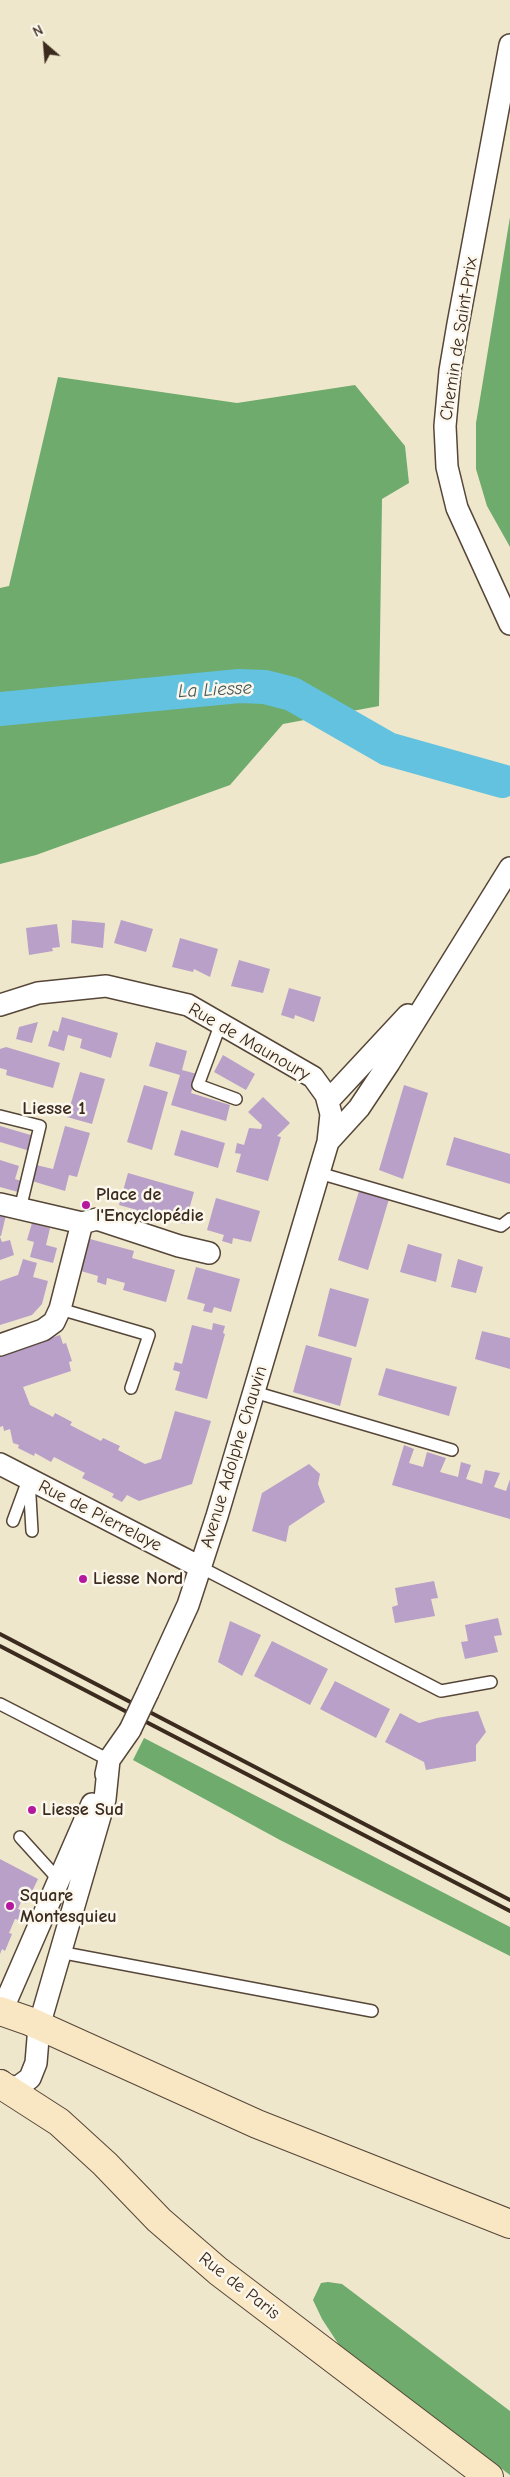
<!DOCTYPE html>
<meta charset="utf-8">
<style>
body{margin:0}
#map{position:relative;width:510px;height:2477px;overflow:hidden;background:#efe7cb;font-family:"Comic Neue",sans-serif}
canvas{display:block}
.north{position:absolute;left:20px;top:20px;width:50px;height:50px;-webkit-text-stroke:4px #fbf7ec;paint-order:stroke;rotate:333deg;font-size:14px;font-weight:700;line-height:20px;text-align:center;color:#3b2a1e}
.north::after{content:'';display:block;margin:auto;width:18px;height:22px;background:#3b2a1e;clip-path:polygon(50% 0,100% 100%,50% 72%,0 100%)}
</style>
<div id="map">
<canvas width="510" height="2477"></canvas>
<div class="north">N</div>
</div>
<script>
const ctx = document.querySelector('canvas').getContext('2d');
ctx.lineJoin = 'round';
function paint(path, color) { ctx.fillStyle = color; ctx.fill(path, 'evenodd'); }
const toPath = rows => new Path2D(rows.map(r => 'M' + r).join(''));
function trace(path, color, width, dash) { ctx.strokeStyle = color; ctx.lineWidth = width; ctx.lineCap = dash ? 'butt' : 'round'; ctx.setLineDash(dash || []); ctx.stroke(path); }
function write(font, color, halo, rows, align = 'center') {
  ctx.font = font + ' "Comic Neue",sans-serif'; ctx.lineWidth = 5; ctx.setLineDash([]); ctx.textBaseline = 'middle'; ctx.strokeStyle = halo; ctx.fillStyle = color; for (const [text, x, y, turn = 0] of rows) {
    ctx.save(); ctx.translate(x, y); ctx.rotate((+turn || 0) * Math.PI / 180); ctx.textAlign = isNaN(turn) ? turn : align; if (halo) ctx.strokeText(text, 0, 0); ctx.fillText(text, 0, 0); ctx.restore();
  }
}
const forest = toPath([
 [510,217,510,547,487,506,476,469,476,423],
 [58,377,237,403,355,385,405,446,409,483,382,499,379,706,283,724,230,785,36,855,0,864,0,588,9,586],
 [144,1738,510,1927,510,1956,280,1840,133,1760],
 [328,2282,342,2284,510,2411,510,2475,343,2351,322,2319,313,2300,321,2283]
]);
const river = toPath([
 [0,709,239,686,265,687,292,694,388,749,502,781]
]);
const building = toPath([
 [72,920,105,923,103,948,71,943],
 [121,920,153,929,146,952,114,943],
 [57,924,60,947,52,948,53,951,29,955,26,928],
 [180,938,218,949,210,977,194,969,193,972,172,967],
 [239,960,270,969,263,993,231,986],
 [289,988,321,997,314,1022,295,1015,294,1019,281,1015],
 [62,1017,118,1033,111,1058,80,1048,82,1039,68,1035,64,1051,48,1046,53,1030,58,1032],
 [38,1022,32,1043,16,1039,19,1027],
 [156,1042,187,1051,182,1070,197,1074,191,1093,230,1105,226,1121,171,1105,180,1075,149,1066],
 [6,1047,60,1063,53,1088,6,1075,7,1070,0,1068,0,1049],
 [223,1055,255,1074,246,1090,214,1072],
 [80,1072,105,1079,92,1124,67,1117],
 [144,1085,168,1092,152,1150,127,1142],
 [404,1085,428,1093,403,1179,379,1170],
 [263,1097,290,1123,277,1136,281,1137,268,1181,236,1172,241,1154,235,1153,237,1143,244,1145,249,1128,261,1129,262,1125,248,1112],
 [0,1126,34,1136,30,1151,0,1142],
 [65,1126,90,1133,77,1177,69,1175,65,1191,32,1181,36,1165,53,1169],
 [181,1130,225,1143,218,1168,174,1155],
 [454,1137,510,1154,510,1184,446,1165],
 [0,1160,19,1166,15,1179,21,1181,18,1192,0,1187],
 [128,1173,194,1192,185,1224,146,1213,144,1219,135,1216,137,1210,119,1205],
 [359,1191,389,1199,368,1270,338,1260],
 [216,1198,260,1211,251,1242,233,1238,232,1244,222,1241,224,1235,207,1230],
 [0,1213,6,1215,1,1236,0,1236],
 [32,1223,50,1228,46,1245,57,1248,53,1263,30,1257,34,1242,27,1240],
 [0,1237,2,1242,10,1240,14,1255,0,1260],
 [90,1239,134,1251,132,1258,175,1270,166,1302,123,1290,125,1283,107,1278,106,1285,97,1282,98,1276,81,1271],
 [408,1244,442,1254,436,1282,400,1272],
 [23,1259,37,1263,33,1277,48,1281,42,1304,32,1315,0,1325,0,1281,18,1275],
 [458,1259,483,1267,476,1293,451,1287],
 [196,1267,240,1279,231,1312,214,1307,212,1313,203,1311,205,1304,187,1299],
 [330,1288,369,1299,356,1347,318,1336],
 [213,1323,225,1326,223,1333,225,1334,207,1399,175,1390,180,1372,173,1370,175,1362,182,1364,192,1325,212,1330],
 [482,1331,510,1338,510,1369,475,1359],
 [60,1335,63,1344,66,1343,72,1361,69,1362,71,1371,23,1387,30,1405,53,1417,55,1413,72,1422,70,1425,101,1441,103,1438,120,1446,118,1450,145,1464,161,1459,175,1411,211,1421,192,1484,139,1501,127,1495,122,1502,112,1497,114,1494,82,1478,85,1473,54,1457,51,1462,35,1453,34,1456,18,1448,19,1445,13,1443,10,1429,4,1431,3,1426,0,1427,0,1355],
 [306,1345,352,1358,340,1406,293,1392],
 [386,1368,457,1387,449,1416,378,1395],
 [404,1445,414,1449,409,1463,423,1467,427,1452,446,1458,440,1472,458,1477,461,1462,471,1465,466,1479,482,1484,485,1470,500,1473,494,1487,506,1491,510,1479,510,1519,392,1485],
 [309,1464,320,1474,318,1484,325,1502,289,1526,286,1542,252,1531,262,1493],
 [434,1581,438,1598,431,1599,435,1616,395,1623,392,1607,398,1605,395,1588],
 [498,1618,502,1635,494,1636,498,1652,465,1659,461,1642,468,1641,465,1625],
 [230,1621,261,1635,242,1676,218,1662],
 [272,1641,328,1669,310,1705,254,1676],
 [335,1681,390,1709,376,1738,320,1709],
 [478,1711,486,1732,476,1745,476,1761,426,1770,424,1762,385,1742,400,1713,419,1723,437,1718],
 [0,1859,38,1879,26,1904,21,1902,18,1909,23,1911,19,1920,15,1919,9,1933,12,1934,5,1951,2,1949,0,1954]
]);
const service = toPath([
 [221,1023,198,1085,236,1099],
 [0,1116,40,1126,20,1209],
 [319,1173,501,1226,510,1219],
 [60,1309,149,1335,131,1388],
 [254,1392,452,1450],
 [29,1479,32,1531],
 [13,1521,28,1480],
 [200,1567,441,1691,491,1682],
 [0,1704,109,1760],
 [20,1837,58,1879],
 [59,1952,372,2011]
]);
const minor = toPath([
 [510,45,458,324,450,371,445,426,447,467,457,508,510,624],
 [0,1005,38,993,106,986,188,1005,313,1077,326,1095,331,1114,328,1142,217,1516,188,1605,148,1692],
 [328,1101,408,1015],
 [328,1142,359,1108,389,1063,510,868],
 [0,1204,82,1223,60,1309,54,1322,43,1330,0,1345],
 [82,1223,97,1219,179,1246,209,1253],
 [0,1464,200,1567],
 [106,1774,109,1760,130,1730],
 [0,2015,92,1804],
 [1,2081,4,2086,18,2087,30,2078,36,2063,39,2026,105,1799,109,1760]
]);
const secondary = toPath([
 [0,2011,29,2021,257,2124,510,2224],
 [0,2084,59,2122,105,2164,159,2220,218,2271,489,2477]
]);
const rail = toPath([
 [0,1634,510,1900],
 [0,1646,510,1911]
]);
const minorBridge = toPath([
 [130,1730,148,1692]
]);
const markers = [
 [86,1205,5,"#b5179e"],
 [83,1579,5,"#b5179e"],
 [32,1810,5,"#b5179e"],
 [10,1906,5,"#b5179e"]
];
const streetNames = [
 ["Chemin de Saint-Prix",459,339,-81],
 ["Rue de Maunoury",249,1042,30],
 ["Avenue Adolphe Chauvin",234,1457,-73],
 ["Rue de Pierrelaye",100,1516,27],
 ["Rue de Paris",239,2286,38]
];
const poiNames = [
 ["Place de",96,1195],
 ["l'Encyclopédie",96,1216],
 ["Liesse Nord",93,1579],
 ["Liesse Sud",42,1810],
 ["Square",20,1896],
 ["Montesquieu",20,1917]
];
const waterNames = [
 ["La Liesse",215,690,-3]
];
const neighbourhoodNames = [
 ["Liesse 1",54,1109]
];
paint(forest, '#6eab6c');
trace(river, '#62c2e0', 34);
paint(building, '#b8a0c8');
trace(service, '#564638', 14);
trace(minor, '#564638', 24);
trace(secondary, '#564638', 30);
trace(service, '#fff', 11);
trace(minor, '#fff', 21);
trace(secondary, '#f9e7c3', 28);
trace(rail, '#3b2a1e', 4);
trace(minorBridge, '#564638', 24, []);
trace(minorBridge, '#fff', 21);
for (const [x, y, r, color] of markers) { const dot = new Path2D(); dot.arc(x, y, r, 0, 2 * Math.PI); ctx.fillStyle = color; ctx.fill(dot); trace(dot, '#fbf7ec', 2); }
write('18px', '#3b2a1e', '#fbf7ec', streetNames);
write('bold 18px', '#3b2a1e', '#fbf7ec', poiNames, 'left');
write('italic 19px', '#475858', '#fbf7ec', waterNames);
write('bold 19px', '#3b2a1e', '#fbf7ec', neighbourhoodNames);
</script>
